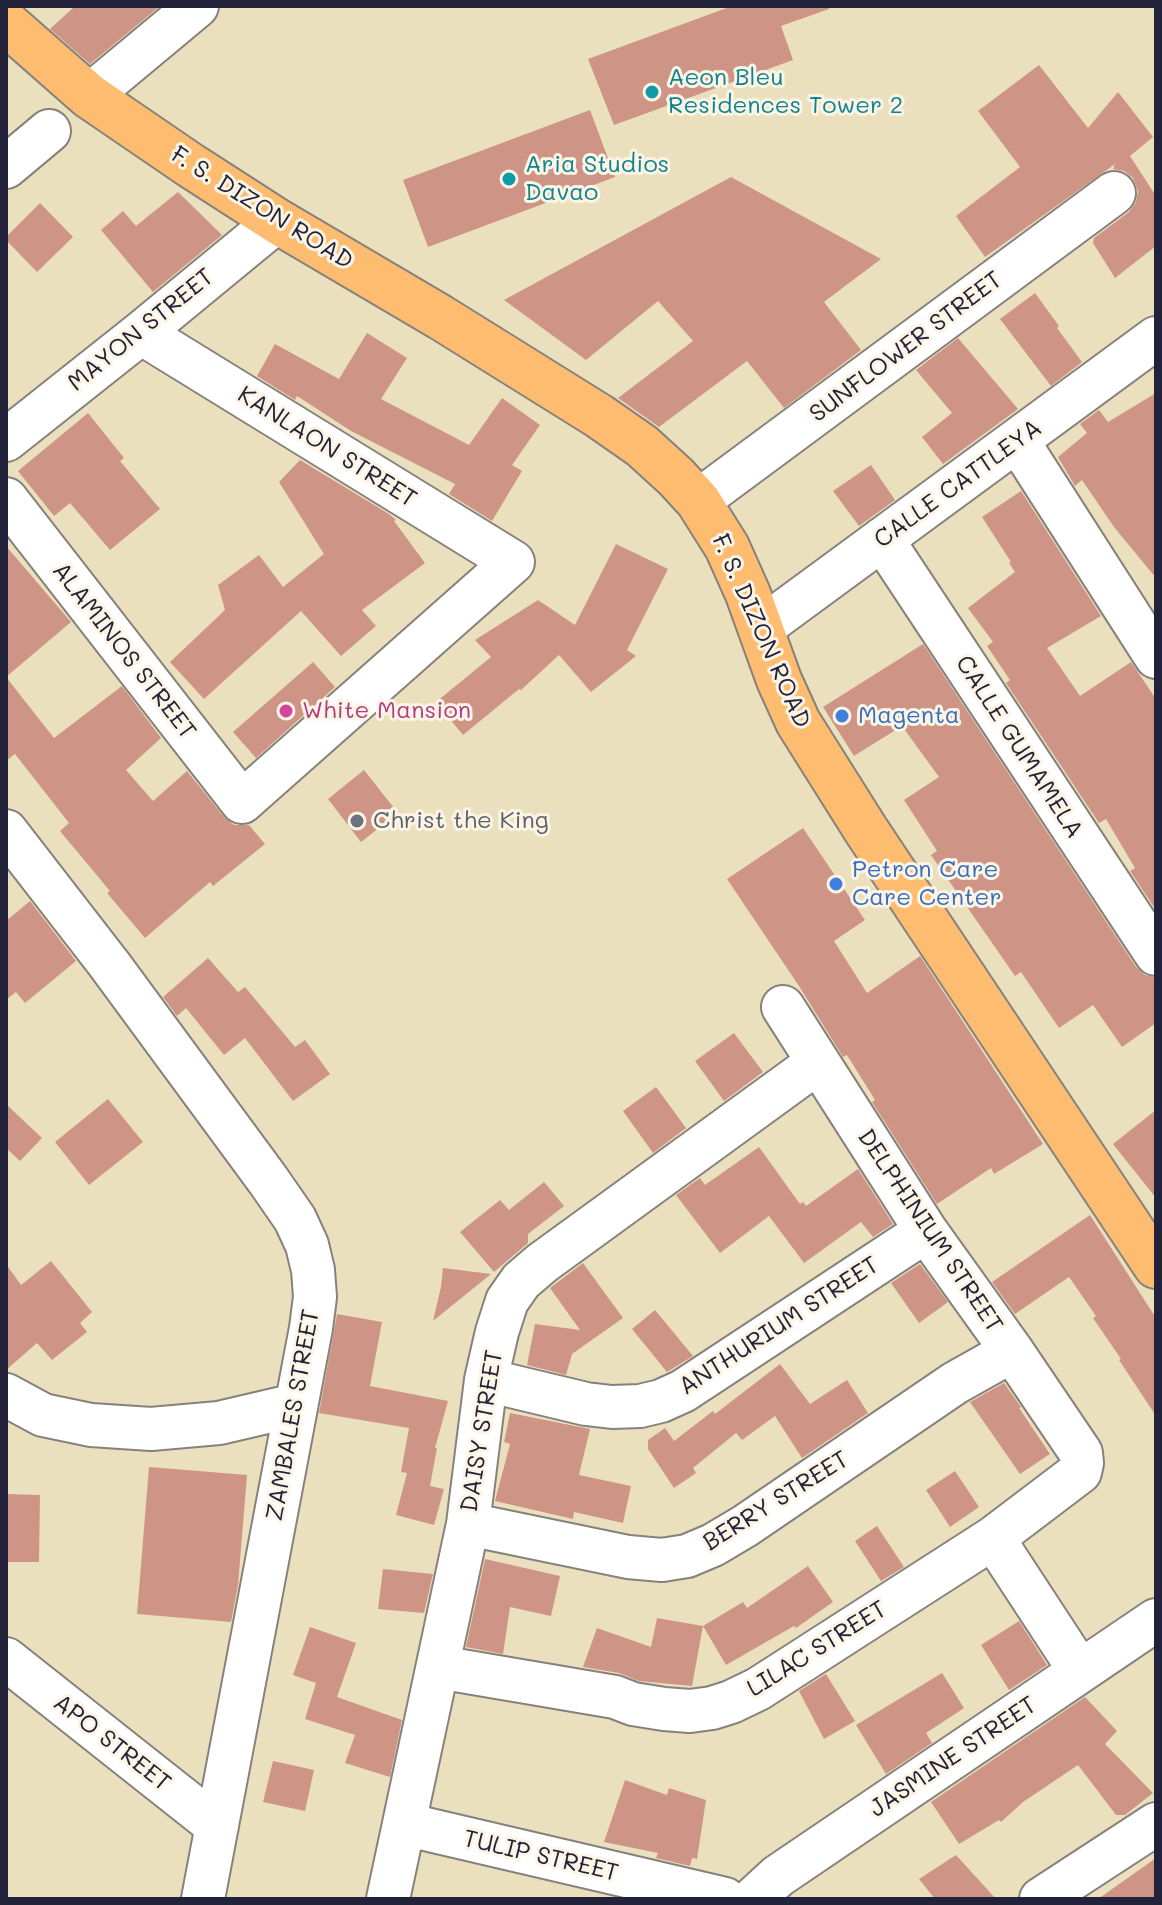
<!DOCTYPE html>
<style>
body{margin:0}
#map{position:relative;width:1162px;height:1905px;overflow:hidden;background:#eae0bd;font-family:Mali,sans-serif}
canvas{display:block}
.frame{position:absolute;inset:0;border:8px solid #22223b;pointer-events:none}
</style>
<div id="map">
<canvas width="1162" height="1905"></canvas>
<div class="frame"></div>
</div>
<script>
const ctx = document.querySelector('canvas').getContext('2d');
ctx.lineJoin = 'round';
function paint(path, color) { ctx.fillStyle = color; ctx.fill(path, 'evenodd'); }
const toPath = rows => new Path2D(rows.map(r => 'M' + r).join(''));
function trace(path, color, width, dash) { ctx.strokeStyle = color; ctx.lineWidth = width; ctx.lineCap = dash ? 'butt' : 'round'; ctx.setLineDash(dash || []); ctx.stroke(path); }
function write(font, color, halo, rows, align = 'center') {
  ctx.font = font + ' Mali,sans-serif'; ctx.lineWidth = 6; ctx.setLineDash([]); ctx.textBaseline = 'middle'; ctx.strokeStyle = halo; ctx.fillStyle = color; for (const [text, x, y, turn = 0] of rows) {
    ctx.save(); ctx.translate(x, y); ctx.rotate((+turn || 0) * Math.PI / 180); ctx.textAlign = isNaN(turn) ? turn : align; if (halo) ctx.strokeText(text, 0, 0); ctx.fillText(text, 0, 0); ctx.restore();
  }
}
const building = toPath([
 [75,6,160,6,90,64,50,29],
 [732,6,828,6,829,9,781,26,793,60,614,125,588,59],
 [1039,65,1088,128,1118,92,1153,137,1130,156,1156,196,1156,246,1115,278,1093,243,1094,238,1129,212,1136,202,1138,191,1133,178,1124,171,1113,169,1115,164,985,257,956,216,1020,167,978,111],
 [590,110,615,177,428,247,403,180],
 [731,177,881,259,824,302,861,350,784,408,747,361,659,427,618,398,693,341,658,301,586,360,504,300],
 [178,192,222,235,153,292,101,230,123,211,136,226],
 [40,203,73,237,37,272,6,240,6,237],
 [1035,293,1059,326,1057,328,1082,362,1051,386,1000,319],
 [367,333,407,358,381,399,469,445,502,398,540,425,512,465,522,471,492,521,449,494,455,484,351,431,297,396,295,400,257,376,275,344,339,379],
 [958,338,1018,409,943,464,922,437,952,413,916,370],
 [1156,393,1156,578,1114,527,1082,480,1075,486,1058,457,1087,433,1080,424,1099,410,1108,422],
 [88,413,124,458,120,461,160,509,110,550,70,503,54,516,18,471],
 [300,460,389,514,396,520,394,521,425,563,362,610,376,626,341,656,301,611,204,699,170,662,225,610,218,585,259,555,283,587,324,554,279,482],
 [871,465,895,500,859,526,833,491],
 [1021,491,1101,616,1047,648,1080,696,1131,662,1156,699,1156,910,1130,871,1135,868,1106,819,1099,823,1006,683,1010,680,987,646,993,642,968,608,1015,572,1009,563,1011,562,982,517],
 [616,544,668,569,627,650,636,656,591,692,559,655,521,690,519,689,463,735,436,702,491,657,475,640,538,600,575,625],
 [6,546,71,622,6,677,54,738,122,686,161,738,126,770,153,801,187,771,224,817,234,825,249,825,265,844,213,886,210,882,145,938,107,893,110,891,60,831,69,823,15,754,6,761],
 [923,644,1136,967,1145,975,1156,978,1156,1023,1122,1047,1093,1005,1059,1028,1021,972,1015,976,931,855,937,851,904,800,939,777,902,726,854,756,823,707],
 [313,662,335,687,256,758,233,732],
 [364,770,398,813,361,842,328,799],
 [803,828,865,920,834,941,867,993,920,956,1043,1144,994,1174,991,1168,937,1204,872,1102,875,1100,847,1055,843,1057,799,986,727,879],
 [30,901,76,961,25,1003,16,992,6,1000,6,921],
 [208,958,238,992,245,987,295,1047,305,1040,330,1074,293,1101,245,1038,224,1055,186,1008,177,1016,163,997],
 [734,1033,763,1072,724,1101,695,1061],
 [656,1087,686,1128,653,1153,623,1111],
 [108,1099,143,1142,89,1185,55,1142],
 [6,1104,42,1138,20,1161,6,1148],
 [1156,1110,1156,1198,1113,1144],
 [759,1147,800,1204,803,1202,806,1206,858,1169,893,1224,873,1237,861,1222,804,1263,769,1216,720,1253,676,1195,700,1178,705,1185],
 [544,1182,564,1206,528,1234,528,1243,494,1272,460,1232,500,1200,509,1210],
 [1090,1215,1156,1318,1156,1416,1119,1360,1121,1359,1093,1318,1096,1316,1069,1277,1015,1314,992,1282],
 [51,1261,92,1312,80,1323,87,1332,52,1360,37,1343,6,1370,6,1264,21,1285],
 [583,1263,623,1318,572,1354,566,1375,527,1365,535,1324,580,1330,550,1288],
 [920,1264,948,1302,919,1323,891,1283],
 [443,1268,491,1274,433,1321,441,1287],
 [655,1310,693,1356,667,1372,632,1329],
 [337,1314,382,1322,370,1386,448,1401,435,1448,437,1448,430,1486,444,1489,434,1525,396,1515,407,1473,401,1472,409,1428,319,1413],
 [780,1364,810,1404,847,1380,868,1413,802,1458,775,1416,742,1440,736,1433,693,1468,696,1473,674,1488,648,1449,648,1440,665,1428,674,1441,713,1411,715,1414],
 [1004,1383,1021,1407,1019,1408,1050,1454,1020,1474,970,1402],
 [510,1413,590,1429,579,1475,631,1486,623,1523,574,1512,573,1519,495,1501,510,1444,504,1442],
 [149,1467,247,1475,238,1585,231,1622,137,1614],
 [955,1471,979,1507,950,1527,926,1490],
 [6,1494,40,1495,39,1562,6,1562],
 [877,1526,904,1567,881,1581,855,1541],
 [485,1559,560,1576,551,1616,510,1607,503,1654,466,1647],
 [808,1566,833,1602,796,1628,794,1626,726,1665,703,1626,743,1602,747,1608],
 [383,1569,433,1574,424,1613,378,1609],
 [657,1618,703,1626,692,1686,639,1681,619,1673,583,1667,597,1628,651,1647],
 [1019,1621,1047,1665,1009,1690,981,1645],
 [310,1627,356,1643,337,1697,402,1720,390,1777,345,1763,355,1735,305,1719,316,1683,293,1675],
 [942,1673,964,1708,926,1733,932,1743,886,1774,856,1725],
 [826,1674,855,1721,824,1739,799,1691],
 [1085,1697,1117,1731,1105,1744,1153,1793,1125,1815,1116,1815,1078,1765,1023,1802,1001,1822,999,1820,959,1844,931,1802],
 [273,1761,314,1770,305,1811,263,1802],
 [625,1780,667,1795,669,1788,706,1800,697,1859,692,1858,690,1866,656,1858,658,1853,604,1842],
 [956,1855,996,1899,935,1899,919,1879],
 [1156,1858,1156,1899,1098,1899]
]);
const minor = toPath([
 [89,96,197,6],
 [6,167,49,131],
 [6,440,141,333,277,221],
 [1017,440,1156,657],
 [6,499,242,802,513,562,141,333],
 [698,501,1114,193],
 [882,539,1156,954],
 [760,629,1156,338],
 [6,831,109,964,268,1180,295,1219,307,1245,313,1270,315,1297,311,1328,203,1899],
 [486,1380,586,1404,612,1407,640,1406,661,1401,683,1391,926,1231],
 [6,1395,43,1415,91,1425,151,1429,219,1423,296,1405],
 [468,1524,628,1557,662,1560,687,1556,713,1545,745,1526,955,1383,1012,1351],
 [993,1538,1080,1671],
 [6,1659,217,1826],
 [438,1667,615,1697,633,1704,664,1709,690,1711,712,1708,731,1702,758,1689,993,1538,1080,1472,1082,1463,1081,1453,1012,1351,926,1231,783,1007],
 [404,1824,725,1899],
 [388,1899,468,1524,486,1380,497,1332,507,1301,521,1281,542,1263,817,1063],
 [753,1899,778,1876,1156,1620],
 [1041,1899,1156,1824]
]);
const major = toPath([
 [6,23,89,96,190,165,277,221,440,317,599,416,642,446,676,477,698,501,727,547,748,594,779,680,798,722,866,830,1156,1266]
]);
const markers = [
 [652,92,8,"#0f9aa8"],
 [509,179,8,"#0f9aa8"],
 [286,711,8,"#d1479c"],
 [842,716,8,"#3f7fe0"],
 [357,821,8,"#6b7280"],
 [836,884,8,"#3f7fe0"]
];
const cultureNames = [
 ["Aeon Bleu",668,78],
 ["Residences Tower 2",668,106],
 ["Aria Studios",525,165],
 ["Davao",525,193]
];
const streetNames = [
 ["F. S. DIZON ROAD",262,208,32],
 ["MAYON STREET",141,330,-39],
 ["SUNFLOWER STREET",906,347,-37],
 ["KANLAON STREET",327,447,32],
 ["CALLE CATTLEYA",958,484,-36],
 ["F. S. DIZON ROAD",761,631,66],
 ["ALAMINOS STREET",124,651,52],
 ["CALLE GUMAMELA",1019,747,57],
 ["DELPHINIUM STREET",930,1231,56],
 ["ANTHURIUM STREET",779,1326,-33],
 ["ZAMBALES STREET",293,1415,-80],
 ["DAISY STREET",482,1431,-81],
 ["BERRY STREET",776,1501,-32],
 ["LILAC STREET",817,1649,-32],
 ["APO STREET",112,1743,38],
 ["JASMINE STREET",953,1757,-34],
 ["TULIP STREET",541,1856,13]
];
const hotelNames = [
 ["White Mansion",302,711]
];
const shopNames = [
 ["Magenta",858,716],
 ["Petron Care",852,870],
 ["Care Center",852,898]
];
const worshipNames = [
 ["Christ the King",373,821]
];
paint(building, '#ce9586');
trace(minor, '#86817c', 46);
trace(major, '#86817c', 48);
trace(minor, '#fff', 42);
trace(major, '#fdbc70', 44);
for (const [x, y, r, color] of markers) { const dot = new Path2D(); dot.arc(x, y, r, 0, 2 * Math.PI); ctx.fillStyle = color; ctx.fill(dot); trace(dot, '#fcf5e5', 3); }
write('24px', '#0d838f', '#fcf5e5', cultureNames, 'left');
write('24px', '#22223b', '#fcf5e5', streetNames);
write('24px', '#b23c85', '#fcf5e5', hotelNames, 'left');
write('24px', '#366cbe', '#fcf5e5', shopNames, 'left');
write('24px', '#5b616d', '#fcf5e5', worshipNames, 'left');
</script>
